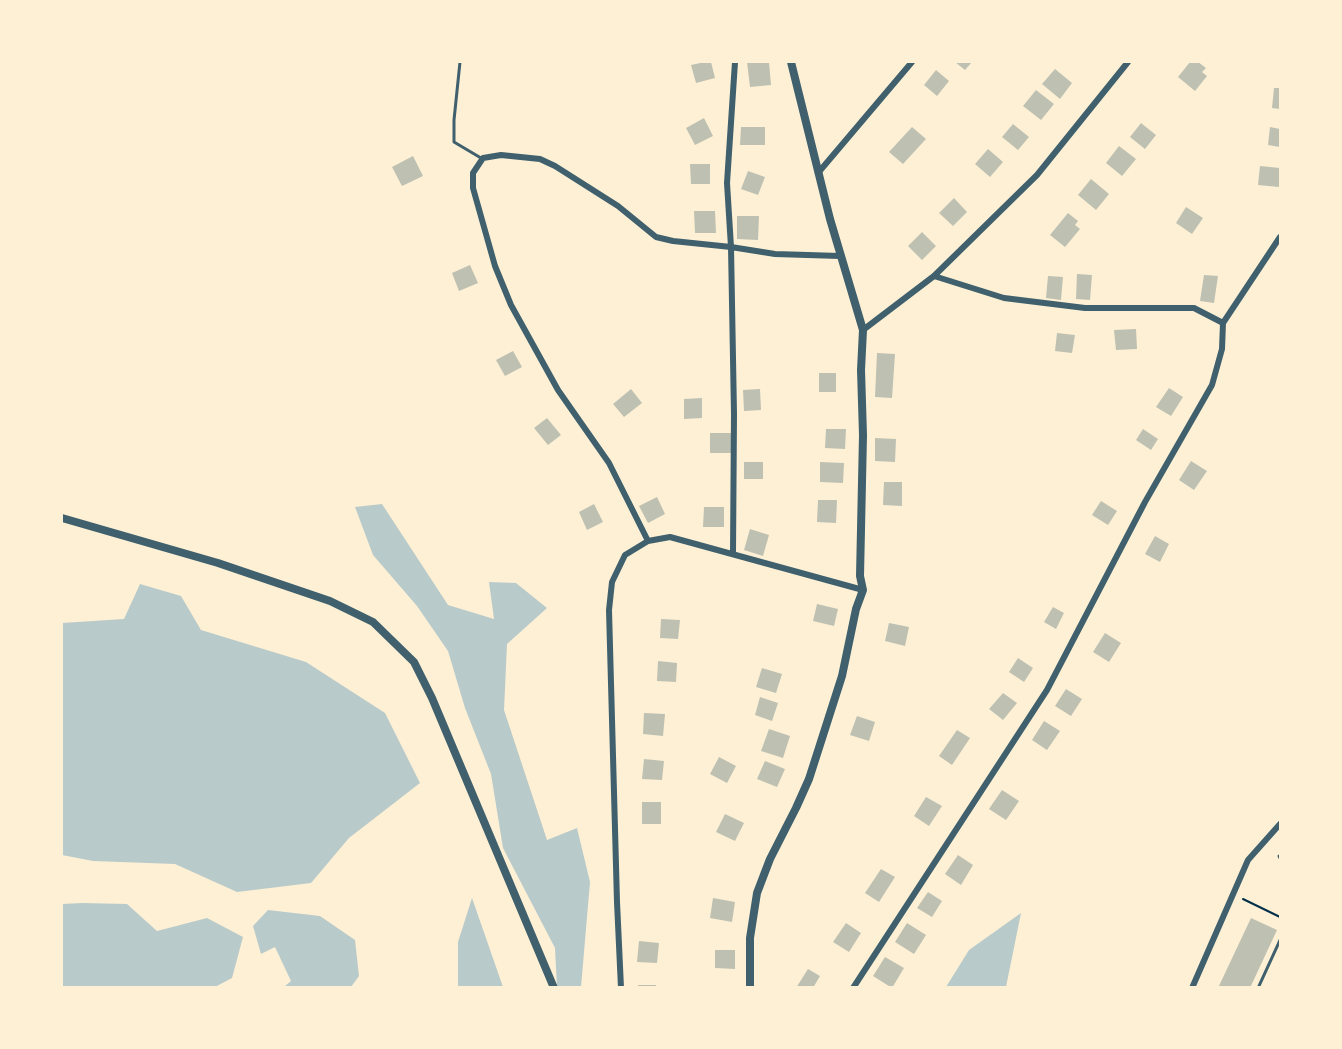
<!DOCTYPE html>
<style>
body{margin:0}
#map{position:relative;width:1342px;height:1049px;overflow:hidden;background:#fdf0d5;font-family:Raleway,sans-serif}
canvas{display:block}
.frame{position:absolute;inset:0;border:63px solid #fdf0d5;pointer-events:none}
</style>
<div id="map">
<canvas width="1342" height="1049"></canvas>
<div class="frame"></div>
</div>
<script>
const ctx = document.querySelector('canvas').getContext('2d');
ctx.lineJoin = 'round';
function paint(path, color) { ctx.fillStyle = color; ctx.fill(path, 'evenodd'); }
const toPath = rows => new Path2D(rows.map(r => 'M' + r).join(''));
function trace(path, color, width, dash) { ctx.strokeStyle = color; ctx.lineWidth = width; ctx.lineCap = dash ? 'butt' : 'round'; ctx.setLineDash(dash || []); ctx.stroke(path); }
const green = toPath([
 [382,504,448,605,494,619,489,582,516,583,547,608,507,644,504,710,547,840,577,828,590,882,581,987,557,987,555,948,503,848,491,774,465,708,448,651,417,606,373,555,355,507],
 [140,584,181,596,201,630,306,662,385,713,420,783,349,838,311,883,237,892,175,864,93,861,62,855,62,623,124,619],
 [472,898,503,987,458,987,458,942],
 [82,903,127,904,157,931,207,918,243,937,232,978,215,987,62,987,62,904],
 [268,910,320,916,355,940,359,976,351,987,284,987,291,981,275,947,261,954,253,926],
 [1021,913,1006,987,946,987,969,950]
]);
const building = toPath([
 [705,62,711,62,715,78,696,83,691,65],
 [747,62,769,62,771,85,750,87],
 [955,62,972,62,965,70],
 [1190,62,1198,62,1206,68,1202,72,1207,76,1195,91,1178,77],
 [1055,69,1072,83,1060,99,1042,84],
 [936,70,949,81,937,96,924,85],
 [1274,88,1280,88,1280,109,1272,108],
 [1036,90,1054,104,1041,120,1023,106],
 [704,118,713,136,695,145,686,128],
 [1141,123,1156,135,1145,149,1130,137],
 [1013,124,1029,137,1018,150,1002,137],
 [741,127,765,127,765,145,740,145],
 [912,127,926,139,903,164,889,152],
 [1270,127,1280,129,1280,147,1268,145],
 [1119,146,1136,159,1122,176,1106,163],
 [988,149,1003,162,990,177,975,164],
 [413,156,423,176,402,186,392,167],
 [690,164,710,164,710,184,691,184],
 [1260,166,1280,168,1279,187,1258,185],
 [748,171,765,177,758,195,741,189],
 [1091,179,1109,194,1096,210,1078,195],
 [954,198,967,212,953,226,939,213],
 [1186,207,1203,218,1192,234,1176,223],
 [694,211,715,211,716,233,695,233],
 [1068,213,1078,221,1075,225,1080,229,1065,247,1050,235],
 [737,216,759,216,758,240,737,239],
 [922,232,936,246,922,260,908,246],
 [470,265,478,283,459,291,452,273],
 [1077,274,1092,275,1090,300,1076,299],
 [1204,275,1218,276,1214,303,1200,301],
 [1048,276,1063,277,1061,300,1046,298],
 [1136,329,1137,349,1116,350,1114,330],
 [1057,333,1075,335,1072,353,1055,351],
 [513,351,522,367,505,376,496,360],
 [877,353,895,354,892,398,875,397],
 [819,373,836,373,836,392,819,392],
 [1169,388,1183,397,1171,416,1156,407],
 [631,389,642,403,624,417,613,404],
 [760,389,761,410,744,411,743,390],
 [702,398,702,418,684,419,684,399],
 [547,418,561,435,548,445,534,428],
 [826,429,846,429,845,449,825,448],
 [1143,429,1158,439,1151,450,1136,440],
 [710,433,732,433,731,453,710,453],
 [875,438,896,439,895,462,875,461],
 [1191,461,1207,471,1194,490,1179,480],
 [744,462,763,462,763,479,744,479],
 [820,462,844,463,843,483,820,482],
 [884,482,902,482,902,506,883,505],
 [657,497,665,514,648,523,639,506],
 [818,500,837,500,836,523,817,522],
 [1101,501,1117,511,1108,525,1092,515],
 [594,504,603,522,587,530,579,512],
 [704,507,724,507,724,527,703,527],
 [750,529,769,535,763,556,744,550],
 [1155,536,1169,544,1160,562,1145,554],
 [817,604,838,609,834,626,813,621],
 [1053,607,1064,613,1056,629,1044,622],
 [661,619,680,620,678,639,660,638],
 [889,623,909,627,905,646,885,641],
 [1105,633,1121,643,1109,662,1093,652],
 [1018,658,1033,668,1024,682,1009,672],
 [658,661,677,663,676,682,657,681],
 [762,668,782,674,776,693,756,687],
 [1066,689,1082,699,1071,716,1055,706],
 [1003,693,1017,703,1003,720,989,709],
 [760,697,778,703,772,721,755,715],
 [644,713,665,714,663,736,643,734],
 [857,716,875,722,869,741,850,735],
 [1044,721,1060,731,1047,750,1032,740],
 [769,729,790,736,783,758,761,751],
 [957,730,970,738,952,765,939,756],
 [719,757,736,766,727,783,710,774],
 [644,759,664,761,662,780,642,779],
 [765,761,785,769,777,787,757,779],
 [1002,790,1019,801,1006,820,989,809],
 [926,797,942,806,929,826,914,816],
 [642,802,661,802,661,824,642,824],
 [725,814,744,823,735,841,716,832],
 [958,855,973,865,961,885,945,874],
 [881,869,895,877,879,902,865,893],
 [928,892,942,901,932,917,917,908],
 [713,898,735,902,732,922,710,918],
 [1251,918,1277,930,1250,988,1218,988],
 [846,923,861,933,849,952,833,942],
 [907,923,926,935,914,954,895,942],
 [639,941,659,943,657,963,637,962],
 [715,950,735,950,735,969,715,968],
 [885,957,904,968,892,988,873,976],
 [808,969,820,976,813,988,796,988],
 [638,985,656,985,656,988,638,988]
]);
const path = toPath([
 [1243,899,1280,917]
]);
const service = toPath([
 [460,62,454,120,454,142,481,158],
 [1279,856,1280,858],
 [1258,988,1280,940]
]);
const minor = toPath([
 [818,173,912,62],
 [934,276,1037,175,1128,62],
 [863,330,934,276,1004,298,1085,308,1194,308,1223,323],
 [648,541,670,537,863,590],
 [733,553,734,414,731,247,727,183,735,62],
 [621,988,617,902,609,610,612,582,625,555,648,541,609,463,558,390,511,305,495,266,473,188,473,173,483,158,501,155,540,159,555,166,618,206,656,237,673,241,731,247,775,254,840,256],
 [853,988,1047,690,1145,502,1212,385,1222,349,1223,323,1280,237],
 [1192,988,1248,860,1280,824]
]);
const tertiary = toPath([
 [62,518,218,563,330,601,373,622,414,662,432,698,554,988],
 [750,988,750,938,757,893,770,859,796,808,809,779,842,676,856,609,863,590,860,576,863,435,861,370,863,330,830,219,791,62]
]);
paint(green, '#b9caca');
paint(building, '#bec0b2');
trace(path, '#003049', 2);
trace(service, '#3f606c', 3);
trace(minor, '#3f606c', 6);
trace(tertiary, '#3f606c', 8);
</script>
